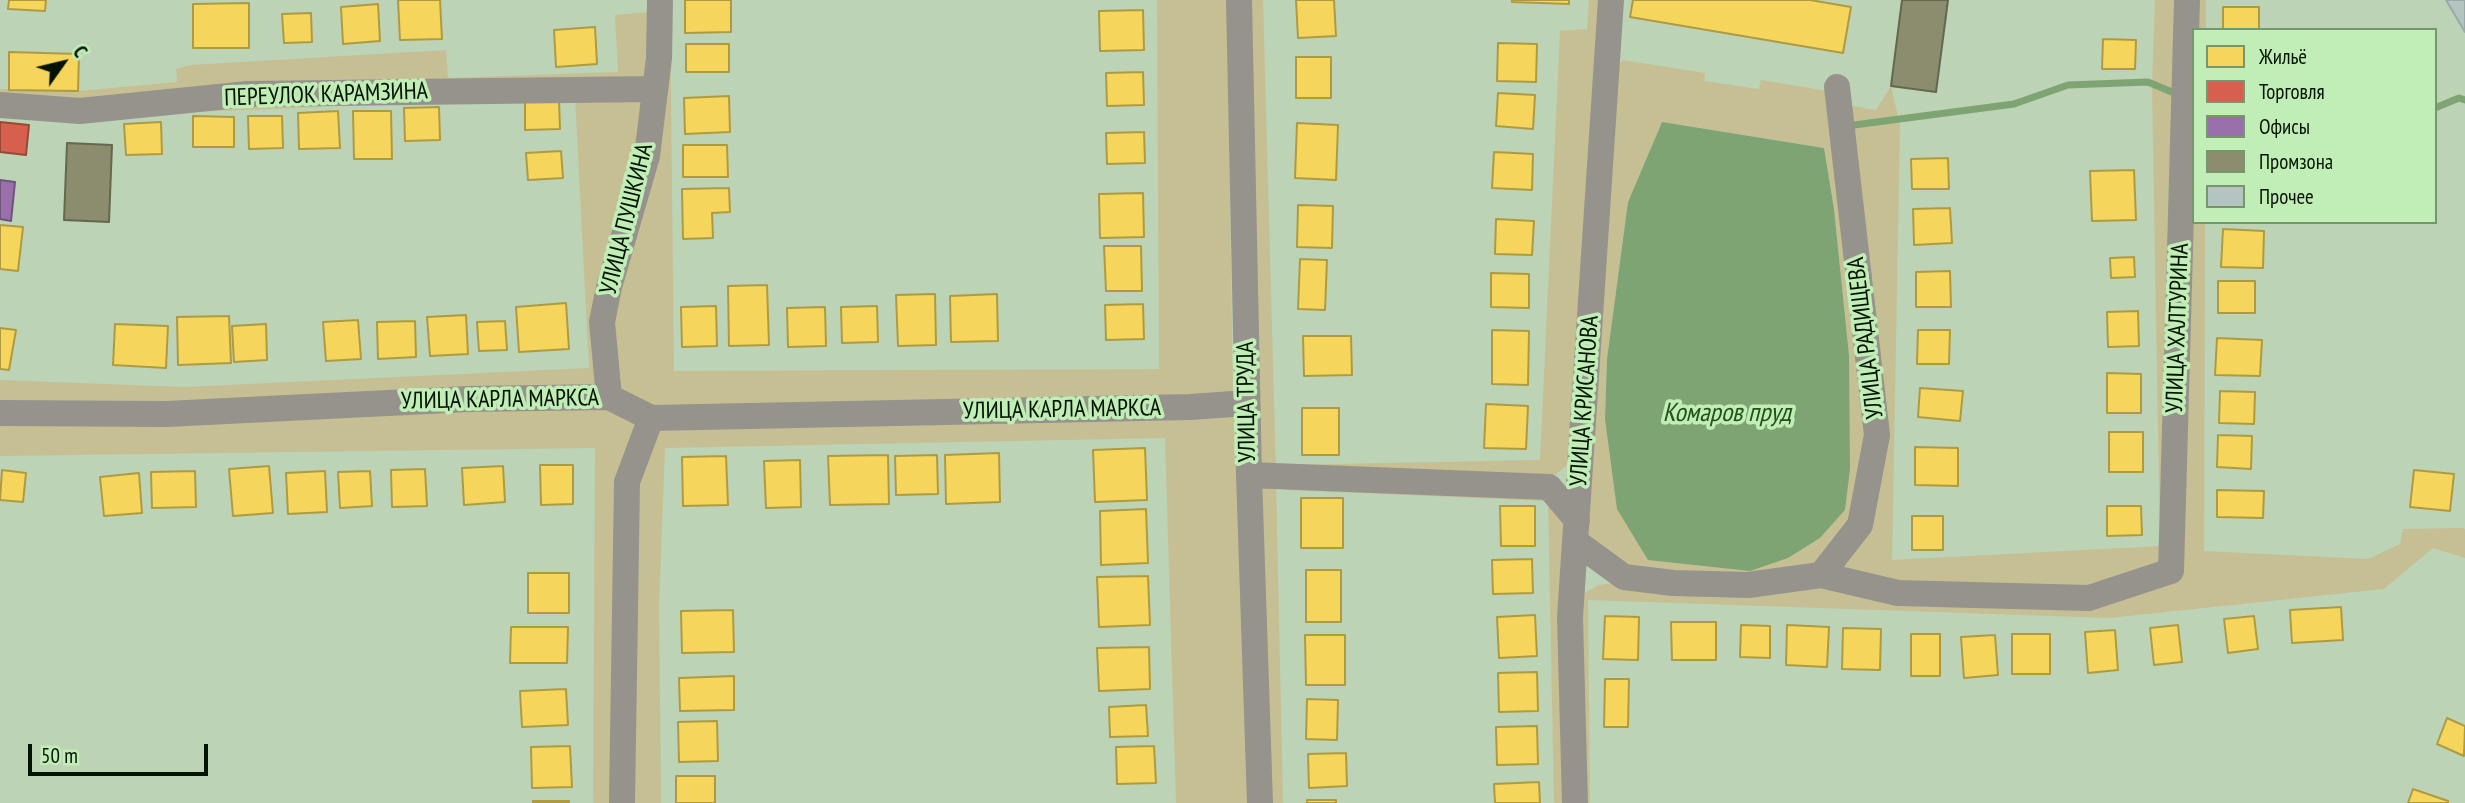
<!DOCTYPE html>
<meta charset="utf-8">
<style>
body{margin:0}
#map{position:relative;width:2465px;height:803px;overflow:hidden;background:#bcd3b6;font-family:"PT Sans Narrow",sans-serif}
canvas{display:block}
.legend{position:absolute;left:2192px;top:28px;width:245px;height:196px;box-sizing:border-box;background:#c1edb6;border:2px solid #76966e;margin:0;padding:9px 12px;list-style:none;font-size:21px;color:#051402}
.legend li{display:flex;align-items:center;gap:14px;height:35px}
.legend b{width:35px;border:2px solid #76966e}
.north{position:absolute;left:28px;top:28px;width:70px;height:70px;-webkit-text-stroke:5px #c1edb6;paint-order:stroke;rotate:56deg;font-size:19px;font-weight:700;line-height:28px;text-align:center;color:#051402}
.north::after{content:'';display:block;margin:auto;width:24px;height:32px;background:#051402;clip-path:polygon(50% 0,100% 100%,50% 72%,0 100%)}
.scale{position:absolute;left:28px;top:744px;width:180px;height:32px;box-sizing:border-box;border:4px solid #051402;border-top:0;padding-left:9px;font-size:21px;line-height:24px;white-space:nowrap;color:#051402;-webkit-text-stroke:5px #c1edb6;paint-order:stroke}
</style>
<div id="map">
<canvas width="2465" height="803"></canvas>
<ul class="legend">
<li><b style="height:19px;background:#f6d55c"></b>Жильё</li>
<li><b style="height:19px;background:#d6604d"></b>Торговля</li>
<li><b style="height:19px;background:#9970ab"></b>Офисы</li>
<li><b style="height:19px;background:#8c8c6e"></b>Промзона</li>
<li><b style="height:19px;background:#b3c4c1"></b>Прочее</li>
</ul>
<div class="north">С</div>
<div class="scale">50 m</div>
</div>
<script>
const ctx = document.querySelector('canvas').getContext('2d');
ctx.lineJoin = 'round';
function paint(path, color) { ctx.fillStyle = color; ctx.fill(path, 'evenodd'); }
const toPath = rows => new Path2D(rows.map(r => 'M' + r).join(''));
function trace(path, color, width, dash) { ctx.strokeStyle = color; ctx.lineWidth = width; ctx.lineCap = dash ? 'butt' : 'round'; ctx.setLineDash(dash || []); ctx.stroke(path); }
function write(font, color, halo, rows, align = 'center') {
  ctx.font = font + ' "PT Sans Narrow",sans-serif'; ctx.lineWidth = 7; ctx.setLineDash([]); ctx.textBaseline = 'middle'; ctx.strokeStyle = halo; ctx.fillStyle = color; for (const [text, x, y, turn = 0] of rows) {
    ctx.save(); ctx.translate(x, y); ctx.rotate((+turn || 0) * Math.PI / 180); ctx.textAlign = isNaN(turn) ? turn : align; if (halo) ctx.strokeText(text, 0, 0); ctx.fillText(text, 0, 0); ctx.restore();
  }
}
const green = toPath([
 [670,0,674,371,1159,369,1157,0,1227,0,1233,393,655,410,615,390,615,291],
 [1251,0,1263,0,1276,473,1262,464,1259,402],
 [1589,0,1604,0,1574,460,1547,481,1284,465,1540,460,1560,31,1587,29],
 [2155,0,2182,0,2166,567,2088,591,1902,584,1830,571,1882,436,1846,105,1876,110,1891,86,1900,125,1892,560,2160,546,2152,86],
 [2194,0,2206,0,2206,30,2194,30,2194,222,2205,222,2204,551,2368,559,2400,544,2403,529,2461,528,2465,529,2465,558,2433,548,2384,589,2109,618,1588,600,1590,803,1579,803,1577,598,1598,585,1623,582,1820,580,2091,602,2174,575],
 [648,12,648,81,81,106,0,100,0,89,78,91,177,82,176,69,190,65,446,50,448,78,618,72,615,15],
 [1623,60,1705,73,1704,81,1759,89,1761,80,1833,92,1870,435,1854,523,1815,571,1749,581,1624,570,1586,539,1614,68],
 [1662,122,1824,148,1834,209,1849,355,1845,510,1820,538,1788,558,1605,419,1607,359,1628,202],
 [648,94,604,391,0,409,0,380,184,387,589,368,575,97,118,115,248,98],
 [606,405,634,419,639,428,617,803,593,803,595,448,0,456,0,417],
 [1235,415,1250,803,1176,803,1165,438,665,448,659,603,661,803,625,803,633,482,660,426],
 [1276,483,1283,803,1271,803,1261,489],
 [1286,484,1547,493,1572,523,1570,803,1554,803,1548,501,1286,490]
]);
const water = toPath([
 [1662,122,1824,148,1834,209,1849,355,1850,469,1845,510,1820,538,1788,558,1750,571,1648,560,1617,509,1605,419,1607,359,1628,202]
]);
const homes = toPath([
 [9,0,46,0,45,11,8,9,9,0],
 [398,0,440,0,442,39,400,40,398,0],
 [685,0,731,0,731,32,685,33,685,0],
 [1296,0,1334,0,1336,36,1298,38,1296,0],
 [1512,0,1569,0,1569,4,1512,2,1512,0],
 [1633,0,1810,0,1851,7,1843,53,1630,17,1633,0],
 [249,3,249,48,193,48,193,4,249,3],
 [378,4,380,41,343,44,341,7,378,4],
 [2223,7,2259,7,2259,30,2223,30,2223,7],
 [1143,10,1144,50,1100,51,1099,11,1143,10],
 [311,13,312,42,284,43,282,14,311,13],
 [595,27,597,64,556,67,554,30,595,27],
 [2103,39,2136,40,2135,69,2102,69,2103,39],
 [1498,43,1537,44,1536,82,1497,81,1498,43],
 [686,44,729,44,729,72,686,72,686,44],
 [9,52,79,54,78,91,9,90,9,52],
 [1296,57,1331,57,1331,98,1296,98,1296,57],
 [1143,72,1144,105,1107,106,1106,73,1143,72],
 [1498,93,1535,95,1533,129,1496,126,1498,93],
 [729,96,730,132,685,134,684,98,729,96],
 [559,100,560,129,525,130,525,101,559,100],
 [439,107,440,140,405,141,404,108,439,107],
 [338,111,340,148,299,149,298,113,338,111],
 [353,111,391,111,392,159,354,159,353,111],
 [193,116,234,117,234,147,193,147,193,116],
 [248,116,282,116,283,148,249,149,248,116],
 [161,122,162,154,126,155,124,124,161,122],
 [1297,123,1338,125,1336,180,1295,178,1297,123],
 [1144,132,1145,163,1107,164,1106,133,1144,132],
 [683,145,727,145,728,177,683,177,683,145],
 [561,151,563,178,528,180,526,153,561,151],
 [1494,152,1533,154,1532,190,1492,188,1494,152],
 [1948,158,1949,189,1912,189,1911,159,1948,158],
 [2134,170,2136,220,2092,221,2090,171,2134,170],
 [729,188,730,212,712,213,713,238,683,239,682,189,729,188],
 [1143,193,1144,237,1100,238,1099,194,1143,193],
 [1298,205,1333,206,1332,248,1297,247,1298,205],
 [1950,208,1952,243,1914,245,1913,209,1950,208],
 [1496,219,1534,221,1532,255,1495,254,1496,219],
 [0,225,23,227,18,271,0,269,0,225],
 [2223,229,2264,231,2263,268,2221,267,2223,229],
 [1104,246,1141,246,1142,291,1106,291,1104,246],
 [2134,257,2135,277,2111,278,2110,258,2134,257],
 [1300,259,1327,260,1325,310,1298,309,1300,259],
 [1950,271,1951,307,1916,307,1916,272,1950,271],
 [1491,273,1529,274,1529,308,1491,307,1491,273],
 [2218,281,2255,281,2255,313,2218,313,2218,281],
 [767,285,769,345,729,346,728,286,767,285],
 [935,294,936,345,898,346,896,295,935,294],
 [997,294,998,341,951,342,950,296,997,294],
 [566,303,569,349,519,352,516,307,566,303],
 [1143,304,1144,339,1106,340,1105,305,1143,304],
 [716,306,717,346,682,347,681,307,716,306],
 [877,306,878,342,842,343,841,307,877,306],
 [825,307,826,346,788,347,787,308,825,307],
 [2138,311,2139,346,2108,347,2107,312,2138,311],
 [466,315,468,354,430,356,427,317,466,315],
 [229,316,231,363,178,365,177,317,229,316],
 [358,320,361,359,326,361,323,322,358,320],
 [415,321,416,357,378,359,377,322,415,321],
 [505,321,507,350,479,351,477,322,505,321],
 [115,324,168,326,166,368,113,365,115,324],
 [266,324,267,360,234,362,232,326,266,324],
 [0,328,16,330,9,370,0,369,0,328],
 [1492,330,1529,331,1528,385,1492,384,1492,330],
 [1918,330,1950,330,1949,364,1917,364,1918,330],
 [1303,336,1351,336,1352,375,1304,376,1303,336],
 [2217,338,2262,340,2260,376,2215,375,2217,338],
 [2107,373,2141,374,2141,413,2107,413,2107,373],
 [1920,388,1963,391,1960,421,1918,417,1920,388],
 [2220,391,2255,392,2254,424,2219,423,2220,391],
 [1486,404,1528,406,1526,449,1484,448,1486,404],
 [1302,408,1339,408,1339,455,1302,455,1302,408],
 [2109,432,2143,432,2143,472,2109,472,2109,432],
 [2218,435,2252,436,2251,469,2217,467,2218,435],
 [1915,447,1958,448,1958,486,1915,485,1915,447],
 [1145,448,1147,500,1095,502,1093,450,1145,448],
 [999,453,1000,502,946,504,945,455,999,453],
 [888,455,889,504,830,505,828,456,888,455],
 [937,455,938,494,896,495,895,456,937,455],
 [726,456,728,505,683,506,682,457,726,456],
 [800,460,801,507,766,508,764,461,800,460],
 [540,465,573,465,573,504,541,505,540,465],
 [269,466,273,513,233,516,229,469,269,466],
 [503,466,505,502,464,505,462,468,503,466],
 [425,469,427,506,392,507,391,470,425,469],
 [2,470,26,473,23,502,0,500,2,470],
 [2414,470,2454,474,2450,511,2410,507,2414,470],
 [195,471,196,507,152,508,151,472,195,471],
 [325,471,327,512,288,514,286,473,325,471],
 [370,471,372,506,340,508,338,472,370,471],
 [139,473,142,513,104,516,100,477,139,473],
 [2217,490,2264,491,2263,518,2217,517,2217,490],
 [1301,498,1343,498,1343,548,1301,548,1301,498],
 [1500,506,1535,506,1535,546,1501,546,1500,506],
 [2107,506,2141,506,2142,535,2107,536,2107,506],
 [1146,509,1148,563,1101,565,1100,511,1146,509],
 [1912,516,1943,516,1943,550,1912,550,1912,516],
 [1532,559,1533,593,1493,594,1492,560,1532,559],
 [1306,570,1341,570,1341,622,1306,622,1306,570],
 [528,573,569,573,569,613,528,613,528,573],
 [1148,576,1150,625,1099,627,1097,577,1148,576],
 [2341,607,2343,640,2292,643,2290,610,2341,607],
 [733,610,734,652,682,653,681,611,733,610],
 [1535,615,1537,656,1499,658,1497,617,1535,615],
 [1605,616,1639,617,1638,660,1603,659,1605,616],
 [2254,616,2258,649,2228,653,2224,619,2254,616],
 [1671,622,1716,622,1716,660,1672,660,1671,622],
 [1741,625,1770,626,1770,658,1740,657,1741,625],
 [1787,625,1829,627,1827,667,1786,665,1787,625],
 [2178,625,2182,662,2154,665,2150,628,2178,625],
 [511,627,568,627,567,663,510,663,511,627],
 [1843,628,1881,629,1880,670,1842,669,1843,628],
 [2115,630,2118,670,2088,673,2085,632,2115,630],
 [1911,634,1940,634,1940,676,1911,676,1911,634],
 [2012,634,2050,634,2050,674,2012,674,2012,634],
 [1305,635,1345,635,1345,685,1306,685,1305,635],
 [1995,635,1998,675,1964,678,1961,637,1995,635],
 [1149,647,1150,689,1099,691,1097,648,1149,647],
 [1537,672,1538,711,1499,712,1498,673,1537,672],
 [734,676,734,710,680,711,679,678,734,676],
 [1605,679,1629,679,1628,727,1604,727,1605,679],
 [566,689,568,725,522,727,520,691,566,689],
 [1307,699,1338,700,1337,740,1306,739,1307,699],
 [1146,705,1148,736,1110,737,1109,707,1146,705],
 [2447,718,2465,726,2464,756,2437,744,2447,718],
 [717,721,718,761,679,762,678,722,717,721],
 [1537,726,1538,764,1497,765,1496,727,1537,726],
 [570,746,572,787,532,788,531,747,570,746],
 [1154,746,1156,783,1117,784,1116,747,1154,746],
 [1346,753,1347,786,1309,788,1308,754,1346,753],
 [676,776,715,776,715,803,676,803,676,776],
 [1539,782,1540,803,1495,803,1494,784,1539,782],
 [2413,789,2448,801,2448,803,2408,803,2413,789],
 [1307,800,1336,800,1336,803,1307,803,1307,800],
 [533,801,569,801,569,803,533,803,533,801]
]);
const shops = toPath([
 [0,122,29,125,26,155,0,152,0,122]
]);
const offices = toPath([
 [0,180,15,182,11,221,0,219,0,180]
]);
const industry = toPath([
 [1902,0,1948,0,1936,92,1891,86,1902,0],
 [67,143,112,145,109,222,64,220,67,143]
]);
const stream = toPath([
 [2435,108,2459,98,2465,100],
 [1850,129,1854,125,2014,104,2068,85,2148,82,2179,95]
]);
const building = toPath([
 [2446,0,2465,0,2465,32,2446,0]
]);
const street = toPath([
 [1239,0,1249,475,1260,803],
 [0,105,80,111,248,94,653,89],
 [609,397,602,322,609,287,647,156,659,58,660,0],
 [0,413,167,414,468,399,609,397,651,418,1190,407,1247,403],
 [1249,475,1549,487,1577,520],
 [1576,542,1624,577,1673,583,1748,585,1821,575,1898,593,2089,598,2171,571,2187,0],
 [1821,575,1860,525,1877,435,1837,87],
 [622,803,627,482,651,418],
 [1575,803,1570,617,1611,0]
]);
const streetNames = [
 ["ПЕРЕУЛОК КАРАМЗИНА",326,95,-2],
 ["УЛИЦА ПУШКИНА",627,219,-76],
 ["УЛИЦА ХАЛТУРИНА",2178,328,-88],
 ["УЛИЦА РАДИЩЕВА",1866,338,-97],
 ["УЛИЦА КАРЛА МАРКСА",500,400,-1],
 ["УЛИЦА КРИСАНОВА",1585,401,-86],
 ["УЛИЦА ТРУДА",1247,402,-91],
 ["УЛИЦА КАРЛА МАРКСА",1062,410,-1]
];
const waterNames = [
 ["Комаров пруд",1727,414]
];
paint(green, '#c6bf94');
paint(water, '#7ea474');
paint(homes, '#f6d55c');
trace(homes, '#ae9b41', 2);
paint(shops, '#d6604d');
trace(shops, '#974936', 2);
paint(offices, '#9970ab');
trace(offices, '#6d5478', 2);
paint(industry, '#8c8c6e');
trace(industry, '#64684e', 2);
trace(stream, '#7ea474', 7);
paint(building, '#b3c4c1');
trace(building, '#99aaa7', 2);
trace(street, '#96938c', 26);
write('24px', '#051402', '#c1edb6', streetNames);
write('italic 26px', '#245116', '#c1edb6', waterNames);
</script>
